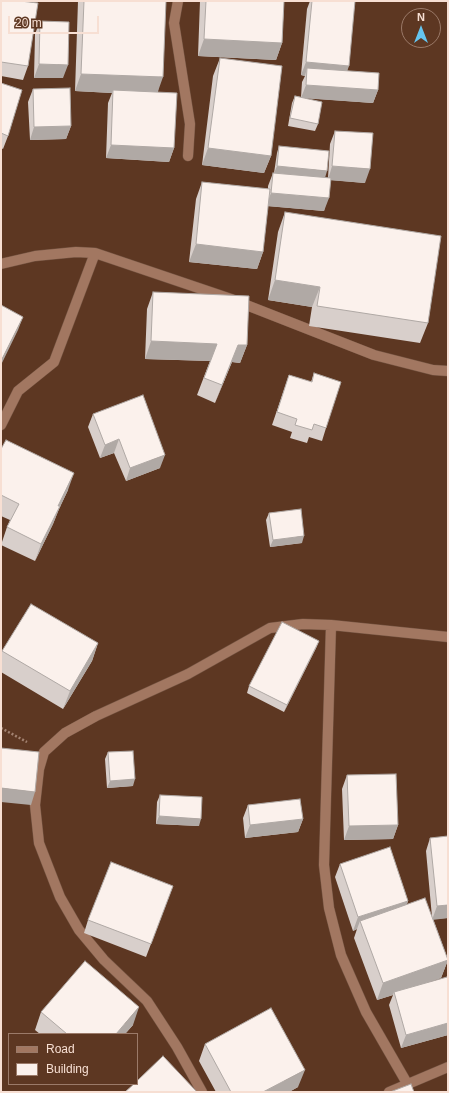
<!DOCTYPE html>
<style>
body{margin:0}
#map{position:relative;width:449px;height:1093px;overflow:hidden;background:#5d3722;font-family:Arial,sans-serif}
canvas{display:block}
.frame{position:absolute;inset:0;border:2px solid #f7dfd3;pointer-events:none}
.legend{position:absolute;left:8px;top:1033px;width:130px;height:52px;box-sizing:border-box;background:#5d3722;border:1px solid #9b7a69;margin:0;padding:5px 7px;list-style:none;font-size:12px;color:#f7dfd3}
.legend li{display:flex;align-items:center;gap:8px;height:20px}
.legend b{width:20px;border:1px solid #9b7a69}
.north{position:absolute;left:401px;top:8px;width:40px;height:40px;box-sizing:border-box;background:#5d3722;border:1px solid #9b7a69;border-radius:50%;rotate:0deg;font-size:11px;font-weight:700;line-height:16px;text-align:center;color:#f7dfd3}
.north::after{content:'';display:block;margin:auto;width:14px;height:18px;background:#65c5ef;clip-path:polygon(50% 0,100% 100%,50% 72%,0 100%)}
.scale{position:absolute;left:8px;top:16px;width:91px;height:18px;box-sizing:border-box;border:2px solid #f7dfd3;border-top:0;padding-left:5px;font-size:12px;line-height:14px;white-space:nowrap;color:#f7dfd3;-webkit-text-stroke:3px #5d3722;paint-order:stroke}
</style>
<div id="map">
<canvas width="449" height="1093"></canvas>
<div class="frame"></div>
<ul class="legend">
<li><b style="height:5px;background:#a27761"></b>Road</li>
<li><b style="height:11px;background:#fbf1ec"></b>Building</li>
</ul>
<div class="north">N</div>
<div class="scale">20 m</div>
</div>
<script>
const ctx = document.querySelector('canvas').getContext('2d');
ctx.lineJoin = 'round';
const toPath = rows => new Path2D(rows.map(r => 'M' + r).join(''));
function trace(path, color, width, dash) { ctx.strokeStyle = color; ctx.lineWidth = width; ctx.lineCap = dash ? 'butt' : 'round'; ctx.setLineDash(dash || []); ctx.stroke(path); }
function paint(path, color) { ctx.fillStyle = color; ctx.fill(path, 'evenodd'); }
const path = toPath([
 [1,728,27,742]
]);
const street = toPath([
 [178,1,174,23,190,124,188,156],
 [1,264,35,256,76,252,95,253,231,299,374,355,433,370,448,371],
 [1,425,18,391,54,362,95,253],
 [331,625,324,865,329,908,341,955,366,1012,408,1085],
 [202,1092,177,1047,147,1001,104,960,79,930,60,897,39,843,35,805,39,769,44,752,65,733,96,716,188,674,270,628,303,624,331,625,448,637],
 [389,1092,448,1067]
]);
const wall = toPath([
 [1,1,28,66,23,80,1,76],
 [78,1,166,1,158,92,174,148,169,162,106,158,108,103,112,93,75,91],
 [200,1,284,1,282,43,276,60,198,56],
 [310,1,355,1,347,71,378,90,373,103,305,98,318,124,315,131,288,126,292,103,295,96,301,97,302,82,305,76,301,75,307,9],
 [40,21,63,78,34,78,35,34],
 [220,58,271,156,264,173,202,165,213,76],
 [1,83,8,136,3,149,1,148],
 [33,89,71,126,66,139,30,140,28,102],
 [335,131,365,183,331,180,324,211,268,206,263,252,257,269,189,262,196,199,202,182,268,189,268,186,273,173,274,173,277,153,279,146,325,178,328,178,330,144],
 [285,212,428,323,420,343,309,326,312,307,268,300,278,232],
 [153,292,247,345,240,363,232,362,215,403,197,395,210,361,145,359,147,309],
 [314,373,326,428,322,441,309,437,307,443,290,438,292,432,272,425,289,375,311,382],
 [93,414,160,468,126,481,114,453,100,458,88,427],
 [1,449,68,490,59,509,53,524,35,561,1,545,7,527,10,520,1,516],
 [269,513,302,543,270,547,266,520],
 [319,641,316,648,284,712,247,693,249,686],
 [98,643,92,661,63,709,1,672,1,654,2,651],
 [108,752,133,786,107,788,105,759],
 [347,775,398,825,393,839,344,840,342,789],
 [160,795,199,826,156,824,157,802],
 [248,805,303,819,298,832,245,838,243,818],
 [430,838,448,918,433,919,448,960,441,978,425,983,448,980,448,1035,401,1048,389,1005,393,995,377,1000,354,938,357,929,353,931,335,877,340,864,408,901,407,904,432,917,426,851],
 [173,886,146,957,84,933,88,920],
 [41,1012,133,1025,125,1034,40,1034,35,1030],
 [205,1044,298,1087,289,1092,216,1092,199,1061]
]);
const shadedWall = toPath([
 [204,39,282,43,276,60,198,56],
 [306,62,349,66,344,80,307,68,305,76,301,75],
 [39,64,68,65,63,78,34,78],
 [81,74,163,77,157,94,113,90,112,93,75,91],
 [306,85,378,90,373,103,301,98],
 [71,126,66,139,30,140,34,127],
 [111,145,174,148,169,162,106,158],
 [208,148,271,156,264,173,202,165],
 [277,166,327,171,325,178,274,173],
 [332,166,370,169,365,183,328,180],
 [271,193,329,198,324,211,266,206],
 [196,244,263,252,257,269,189,262],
 [275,280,320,287,312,307,268,300],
 [23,317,18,330,1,365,1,361],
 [151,341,217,344,211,361,145,359],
 [238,345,247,345,240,363,232,362,215,403,222,385],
 [119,439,114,453,100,458,105,445],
 [165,455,160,468,126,481,130,468],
 [74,473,68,490,59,509,53,524,35,561,41,544,58,506],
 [304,536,302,543,270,547,273,540],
 [319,641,316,648,284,712,287,705],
 [98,643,92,661,63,709,70,691],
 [135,779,133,786,107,788,110,781],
 [1,788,35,792,31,805,1,802],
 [159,816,201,819,199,826,156,824],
 [303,819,298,832,245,838,250,825],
 [398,825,393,839,344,840,349,826],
 [408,901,403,914,360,921,357,929,353,931,358,917],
 [448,905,448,918,432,920,437,906],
 [448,960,441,978,395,994,394,992,393,995,377,1000,383,983],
 [139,1007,133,1025,125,1034,116,1034],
 [448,1023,448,1035,401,1048,406,1035],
 [305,1070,298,1087,289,1092,263,1092]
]);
const building = toPath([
 [1,1,20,1,38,3,28,66,1,62,1,1],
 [84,1,166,1,163,77,81,74,84,1],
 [206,1,284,1,282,43,204,39,206,1],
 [312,1,355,1,349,66,306,62,312,1],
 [40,21,69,22,68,65,39,64,40,21],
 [220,58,282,66,271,156,208,148,220,58],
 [307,68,379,73,378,90,306,85,307,68],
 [1,83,22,90,8,136,1,133,1,83],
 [70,88,71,126,34,127,33,89,70,88],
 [113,90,177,93,174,148,111,145,113,90],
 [295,96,322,102,318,124,290,118,295,96],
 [335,131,373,133,370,169,332,166,335,131],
 [279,146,329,151,327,171,277,166,279,146],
 [273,173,331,178,329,198,271,193,273,173],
 [202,182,270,189,263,252,196,244,202,182],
 [285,212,441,236,428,323,317,306,320,287,275,280,285,212],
 [153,292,249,296,247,345,238,345,222,385,204,378,217,344,151,341,153,292],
 [1,305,23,317,1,361,1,305],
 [314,373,341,382,326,428,314,424,312,430,295,425,297,419,277,412,289,375,312,382,314,373],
 [143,395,165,455,130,468,119,439,105,445,93,414,143,395],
 [6,440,74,473,58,506,60,506,41,544,7,527,19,504,1,495,1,449,6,440],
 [301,509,304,536,273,540,269,513,301,509],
 [31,604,98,643,70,691,2,651,31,604],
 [282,622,319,641,287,705,249,686,282,622],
 [1,748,39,752,35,792,1,788,1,748],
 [133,751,135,779,110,781,108,752,133,751],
 [396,774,398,825,349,826,347,775,396,774],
 [160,795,202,797,201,819,159,816,160,795],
 [300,799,303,819,250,825,248,805,300,799],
 [448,836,448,905,437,906,430,838,448,836],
 [390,847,408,901,358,917,340,864,390,847],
 [111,862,173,886,151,944,88,920,111,862],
 [425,898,448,960,383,983,360,921,425,898],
 [85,961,139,1007,116,1034,67,1034,41,1012,85,961],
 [447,977,448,980,448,1023,406,1035,394,992,447,977],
 [271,1008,305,1070,263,1092,231,1092,205,1044,271,1008],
 [163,1056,197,1092,125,1092,134,1084,137,1084,137,1081,163,1056],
 [411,1084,414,1092,390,1092,411,1084]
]);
trace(street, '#735341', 11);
trace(path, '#a38372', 2.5, [2, 2]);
trace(street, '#a27761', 10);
paint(wall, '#d8cfcb');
paint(shadedWall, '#b0a9a5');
paint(building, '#fbf1ec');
trace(building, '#b0a9a5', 1);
</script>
